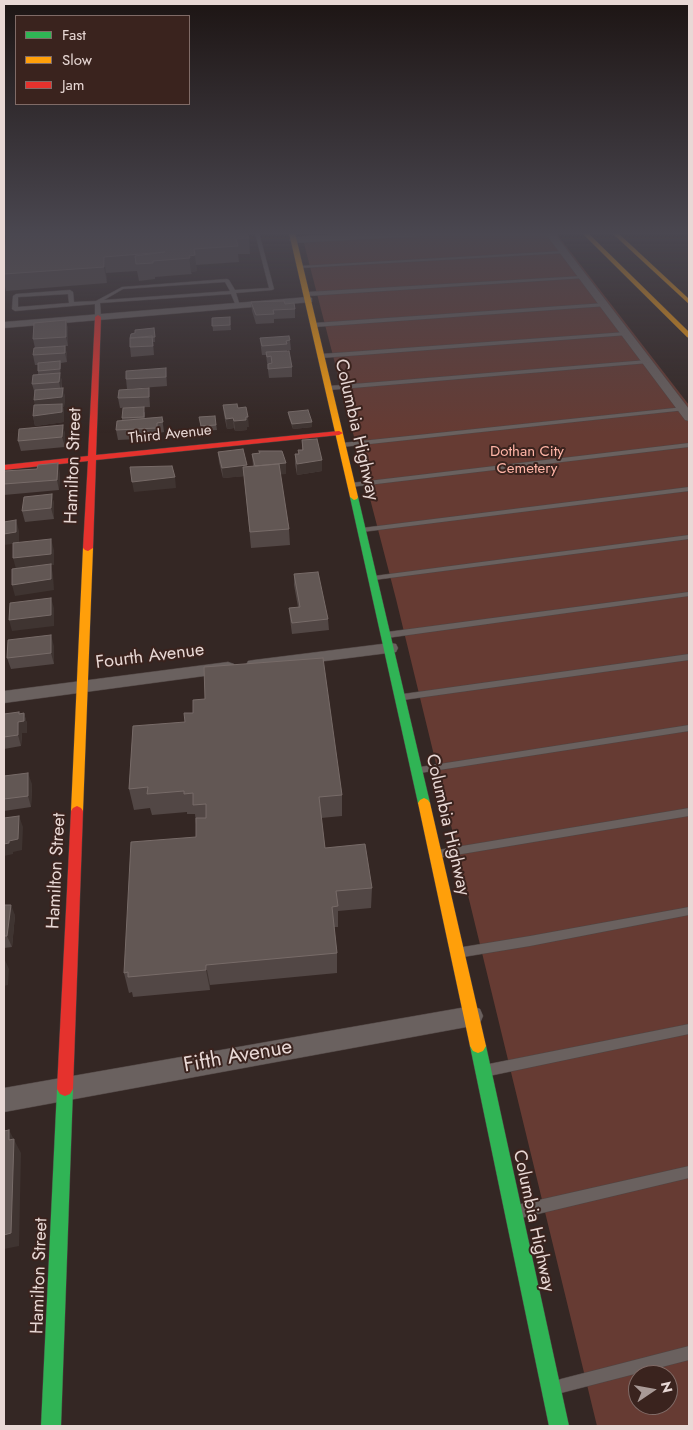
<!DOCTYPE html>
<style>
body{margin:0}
#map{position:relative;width:693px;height:1430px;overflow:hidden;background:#342724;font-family:Jost,sans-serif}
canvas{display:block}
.frame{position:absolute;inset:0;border:5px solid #e8d8d5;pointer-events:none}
.legend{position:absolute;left:15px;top:15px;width:175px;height:90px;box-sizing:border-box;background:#3a231e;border:1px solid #806b67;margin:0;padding:6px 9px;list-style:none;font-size:15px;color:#e8d8d5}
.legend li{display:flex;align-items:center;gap:10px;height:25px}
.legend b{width:25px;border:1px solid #806b67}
.north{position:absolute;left:628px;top:1365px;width:50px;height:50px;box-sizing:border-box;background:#3a231e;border:1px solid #806b67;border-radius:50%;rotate:78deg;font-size:14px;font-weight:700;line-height:20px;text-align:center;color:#e8d8d5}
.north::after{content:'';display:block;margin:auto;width:18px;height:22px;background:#a99a97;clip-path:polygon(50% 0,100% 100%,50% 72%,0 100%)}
</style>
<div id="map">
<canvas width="693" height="1430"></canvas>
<div class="frame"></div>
<ul class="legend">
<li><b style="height:6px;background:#30b455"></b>Fast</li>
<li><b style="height:6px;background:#ff9f0a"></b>Slow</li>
<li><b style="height:6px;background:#e5322d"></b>Jam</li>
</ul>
<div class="north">N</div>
</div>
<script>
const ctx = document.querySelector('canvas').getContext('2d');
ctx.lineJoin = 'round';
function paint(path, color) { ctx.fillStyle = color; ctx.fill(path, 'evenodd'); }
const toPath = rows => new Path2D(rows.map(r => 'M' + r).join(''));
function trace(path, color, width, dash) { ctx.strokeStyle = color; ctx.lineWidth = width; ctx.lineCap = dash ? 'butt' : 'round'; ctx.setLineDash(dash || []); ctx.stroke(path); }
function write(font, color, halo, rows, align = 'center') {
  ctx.font = font + ' Jost,sans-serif'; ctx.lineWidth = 4; ctx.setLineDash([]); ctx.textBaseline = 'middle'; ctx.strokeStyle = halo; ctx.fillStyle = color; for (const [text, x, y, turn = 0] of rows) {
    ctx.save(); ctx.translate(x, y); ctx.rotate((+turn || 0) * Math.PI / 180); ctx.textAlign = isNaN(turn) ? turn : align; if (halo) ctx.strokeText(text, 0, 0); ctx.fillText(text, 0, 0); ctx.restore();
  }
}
const green = toPath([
 [360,233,556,233,689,405,689,1426,597,1426,396,599,302,236],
 [638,1375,668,1375,668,1405,638,1405]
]);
const lane = toPath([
 [255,233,259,233,274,289,272,290,236,293,240,306,236,306,231,294,100,303,101,317,98,319,95,317,95,304,15,311,12,309,13,296,16,294,70,290,73,292,74,302,96,301,122,287,227,279,229,280,235,290,269,288,255,233],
 [225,282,230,291,104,300,123,289,225,282],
 [68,294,69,303,18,307,18,297,68,294],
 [564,251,566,252,566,253,300,268,298,267,300,266,564,251],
 [583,276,585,276,585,278,307,296,304,294,307,292,583,276],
 [605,303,608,305,607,306,314,327,311,325,314,323,605,303],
 [626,332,629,334,628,335,321,358,318,356,321,354,626,332],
 [647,360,649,361,649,363,329,390,326,388,329,386,647,360],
 [684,407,686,408,686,410,342,447,339,445,342,443,684,407],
 [689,443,689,447,351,487,348,485,351,483,689,443],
 [689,487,689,491,362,532,358,530,362,528,689,487],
 [689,535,689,539,374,580,370,578,374,576,689,535],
 [689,592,689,596,387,638,383,635,387,632,689,592],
 [689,654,689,660,403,700,399,697,403,694,689,654],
 [689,725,689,731,420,773,417,772,415,770,417,768,420,767,689,725],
 [689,808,689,816,438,858,434,857,433,854,434,851,438,850,689,808],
 [689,907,689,915,530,946,463,957,459,955,458,952,459,949,463,947,530,936,689,907],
 [689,1024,689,1034,489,1076,485,1074,483,1070,485,1066,489,1064,689,1024],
 [689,1166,689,1178,521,1218,516,1216,514,1211,516,1206,521,1204,689,1166],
 [689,1346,689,1360,561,1393,556,1391,554,1386,556,1381,561,1379,689,1346]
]);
const street = toPath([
 [371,233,427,233,423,236,294,243,289,240,294,237,371,233],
 [545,233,554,233,689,409,689,421,685,420,545,233],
 [308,297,312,298,312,302,4,328,4,322,308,297],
 [390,643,396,644,398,648,396,652,254,670,248,669,246,665,248,661,254,660,390,643],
 [228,662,234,664,236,668,234,672,4,703,4,691,228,662],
 [472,1006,480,1009,483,1016,480,1023,472,1026,4,1112,4,1088,472,1006]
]);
const fast = toPath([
 [354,494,358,497,430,803,428,806,424,808,420,806,418,803,350,497,354,494],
 [478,1039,483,1041,486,1046,569,1426,549,1426,470,1046,473,1041,478,1039],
 [65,1082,70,1084,73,1089,61,1426,41,1426,57,1089,60,1084,65,1082]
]);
const slow = toPath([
 [289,233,295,233,358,497,357,499,354,500,350,497,289,233],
 [582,233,588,233,689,332,689,338,687,337,582,233],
 [612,233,618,233,689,299,689,304,612,233],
 [88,545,93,548,83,811,81,814,77,816,73,814,71,811,83,548,88,545],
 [424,798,428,800,430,803,486,1046,483,1051,478,1053,473,1051,470,1046,418,803,420,800,424,798]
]);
const jam = toPath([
 [98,315,101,317,96,455,339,431,343,433,339,435,96,460,93,548,88,551,85,550,83,548,88,461,4,470,4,465,88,456,95,317,98,315],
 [77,806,81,808,83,811,73,1089,70,1094,65,1096,60,1094,57,1089,71,811,73,808,77,806]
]);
const wall = toPath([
 [249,238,250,254,238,254,239,262,196,265,197,271,191,272,192,274,155,277,155,279,139,281,137,271,106,273,107,283,6,291,4,282,4,260],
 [251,302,285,304,295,309,295,318,274,319,274,323,256,324,252,311],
 [230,317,231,330,213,331,212,318],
 [66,320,68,330,68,346,65,346,67,355,67,362,61,363,61,366,60,374,62,382,62,388,63,388,65,398,64,407,63,407,64,413,64,422,35,426,33,416,35,404,34,400,35,394,32,384,38,374,38,365,35,365,33,355,35,348,33,339],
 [154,328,155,342,153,342,154,355,131,357,130,347,130,338,135,333],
 [260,338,290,340,291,350,287,350,287,351,292,367,292,377,269,378,266,355,262,355,261,348],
 [166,368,167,386,127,389,126,379],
 [149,388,150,398,150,407,120,408,118,398],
 [223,405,238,408,249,427,247,427,247,430,235,431,234,428,227,429,224,415],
 [145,412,145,418,162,417,164,432,159,433,158,438,118,440,116,430,122,420,122,418],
 [288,412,312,422,312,427,293,429,289,418],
 [215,416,217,430,201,431,199,417],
 [63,425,65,435,65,447,21,451,18,441],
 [302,440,322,471,297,475,295,464,295,454,298,454,302,450],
 [259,451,286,474,280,474,289,529,290,545,251,548,244,476,223,478,219,462,218,452,247,466,253,466,252,454,259,453],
 [4,471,60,473,59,490,4,495],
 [52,494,54,505,54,519,25,522,22,511],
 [294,574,328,619,329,630,292,634,290,619,289,608,298,607,294,585],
 [54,646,54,664,11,669,7,658],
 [24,713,27,724,27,733,22,733,21,746,4,749,4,714],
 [133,726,342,795,342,816,321,818,325,848,372,888,371,908,338,911,338,927,334,927,337,953,337,973,210,985,210,990,133,997,132,992,129,993,124,973,196,837,196,825,195,814,187,814,187,812,152,815,150,808,134,810,129,789],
 [4,776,32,784,31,807,4,811],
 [4,905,15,915,12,947,4,948]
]);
const shadedWall = toPath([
 [194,249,197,271,191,272,189,256],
 [104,257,106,273,107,283,104,267],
 [66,320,68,330,68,346,66,337],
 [65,346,67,355,67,362,65,353],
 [60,373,62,382,61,392,59,382],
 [63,388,65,398,64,407,63,407,64,413,64,422,35,426,33,416,36,409,34,400],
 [149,388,150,398,150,407,149,397],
 [246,417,248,417,249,427,247,427,247,430,235,431,234,421],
 [233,418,234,428,227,429,226,419],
 [312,422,312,427,293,429,292,424],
 [63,425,65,435,65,447,62,437],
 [322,460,322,471,297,475,297,464],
 [58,463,60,473,59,490,57,480],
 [286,463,286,474,256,477,256,467],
 [247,465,248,476,223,478,222,468],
 [175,477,176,488,134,492,132,482],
 [52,494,54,505,54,519,51,508],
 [16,520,19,531,19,543,4,545,4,534],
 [51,539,54,550,54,565,51,565,53,575,54,590,15,596,12,585,16,569,13,558],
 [51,598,54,608,54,626,12,631,9,620],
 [51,635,54,646,54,664,51,653],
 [19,712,22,722,24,713,27,724,27,733,22,733,21,746,18,735],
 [28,773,32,784,31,807,28,796],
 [19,816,23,827,22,850,13,852,13,854,4,856,4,844,9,841],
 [11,905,15,915,12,947,7,936],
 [4,958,9,969,8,985,4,986],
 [206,965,210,985,210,990,206,970],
 [9,1130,21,1153,19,1246,4,1249,4,1235]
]);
const building = toPath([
 [7,233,247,233,249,238,236,239,238,246,194,249,195,255,189,256,190,258,153,261,153,263,136,264,135,256,165,252,104,257,104,267,4,274,4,260,7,233],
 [284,301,285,304,294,303,295,309,273,310,274,314,256,315,251,302,284,301],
 [230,317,230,325,212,326,212,318,230,317],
 [66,320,66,337,33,339,34,323,66,320],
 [154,328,155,337,130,338,131,334,135,333,135,330,154,328],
 [152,336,153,346,130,347,130,338,152,336],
 [289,336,290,340,286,341,287,344,262,346,260,338,289,336],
 [65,346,65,353,33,355,34,348,65,346],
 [289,351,292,367,268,369,268,364,272,363,271,356,267,357,266,352,289,351],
 [60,361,60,369,38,371,38,363,60,361],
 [166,368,166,377,126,379,126,371,166,368],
 [60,373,59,382,32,384,33,375,60,373],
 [63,388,62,397,34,400,35,390,63,388],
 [149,388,149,397,118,398,119,390,149,388],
 [62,404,62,412,33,416,34,405,62,404],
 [237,404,238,408,246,407,248,417,246,417,246,420,234,421,233,418,226,419,223,405,237,404],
 [144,407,144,417,122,418,123,408,144,407],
 [308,410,312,422,292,424,288,412,308,410],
 [215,416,216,425,201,426,199,417,215,416],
 [162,417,163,422,157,423,157,428,116,430,117,421,162,417],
 [63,425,62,437,18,441,19,429,63,425],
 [317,439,322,460,297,464,295,454,299,454,298,450,303,450,302,440,317,439],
 [243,449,247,465,222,468,218,452,243,449],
 [259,451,282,451,286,463,255,466,252,454,260,453,259,451],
 [58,463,57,480,4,484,4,471,37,469,38,465,58,463],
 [279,464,289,529,250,532,243,467,279,464],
 [172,466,175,477,132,482,130,467,172,466],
 [52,494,51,508,22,511,24,497,52,494],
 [16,520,16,532,4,534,4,522,16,520],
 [51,539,51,554,13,558,13,543,51,539],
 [51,564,51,579,12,585,12,569,51,564],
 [318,572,328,619,292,623,289,608,300,607,294,574,318,572],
 [51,598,51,615,9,620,10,603,51,598],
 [51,635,51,653,7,658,8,640,51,635],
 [323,658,342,795,319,797,325,848,365,844,372,888,336,891,338,906,332,907,337,953,206,965,206,970,128,977,128,972,124,973,131,842,196,837,196,818,206,818,206,804,193,805,193,793,184,794,184,791,147,794,148,787,129,789,133,726,185,722,184,713,193,713,193,700,205,699,204,667,323,658],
 [19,712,19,714,24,713,24,721,18,722,18,735,4,737,4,714,19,712],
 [28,773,28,796,4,799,4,776,28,773],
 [19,816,18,839,9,841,9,843,4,844,4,818,19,816],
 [4,905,11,905,7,936,4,936,4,905],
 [9,1130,9,1140,14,1139,11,1233,4,1235,4,1131,9,1130]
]);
const farStreetnames = [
 ["Third Avenue",170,435,-6]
];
const farParknames = [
 ["Dothan City",527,452],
 ["Cemetery",527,469]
];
const streetNames = [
 ["Columbia Highway",356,430,77],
 ["Hamilton Street",74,466,-88],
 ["Fourth Avenue",150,657,-7],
 ["Columbia Highway",447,825,77],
 ["Hamilton Street",57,871,-87],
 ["Columbia Highway",533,1221,78],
 ["Hamilton Street",40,1276,-88]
];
const nearStreetnames = [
 ["Fifth Avenue",238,1057,-10]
];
paint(green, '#663b33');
trace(lane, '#4f4442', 1);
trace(street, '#4f4442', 1);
trace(fast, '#4f4442', 1);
trace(slow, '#4f4442', 1);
trace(jam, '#4f4442', 1);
paint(lane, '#6a615f');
paint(street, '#6a615f');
paint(fast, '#30b455');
paint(slow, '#ff9f0a');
paint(jam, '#e5322d');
paint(wall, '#524745');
paint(shadedWall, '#3f3431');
paint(building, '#625754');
trace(building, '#776b68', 1);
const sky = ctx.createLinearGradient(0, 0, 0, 433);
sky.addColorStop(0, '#1d1514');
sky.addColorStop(0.54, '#4a4750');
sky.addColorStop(1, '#4a475000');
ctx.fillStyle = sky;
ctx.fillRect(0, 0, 693, 433);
write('15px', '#e8d8d5', '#3a231e', farStreetnames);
write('15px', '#feb4a6', '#3a231e', farParknames);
write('18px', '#e8d8d5', '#3a231e', streetNames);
write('21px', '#e8d8d5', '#3a231e', nearStreetnames);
</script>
